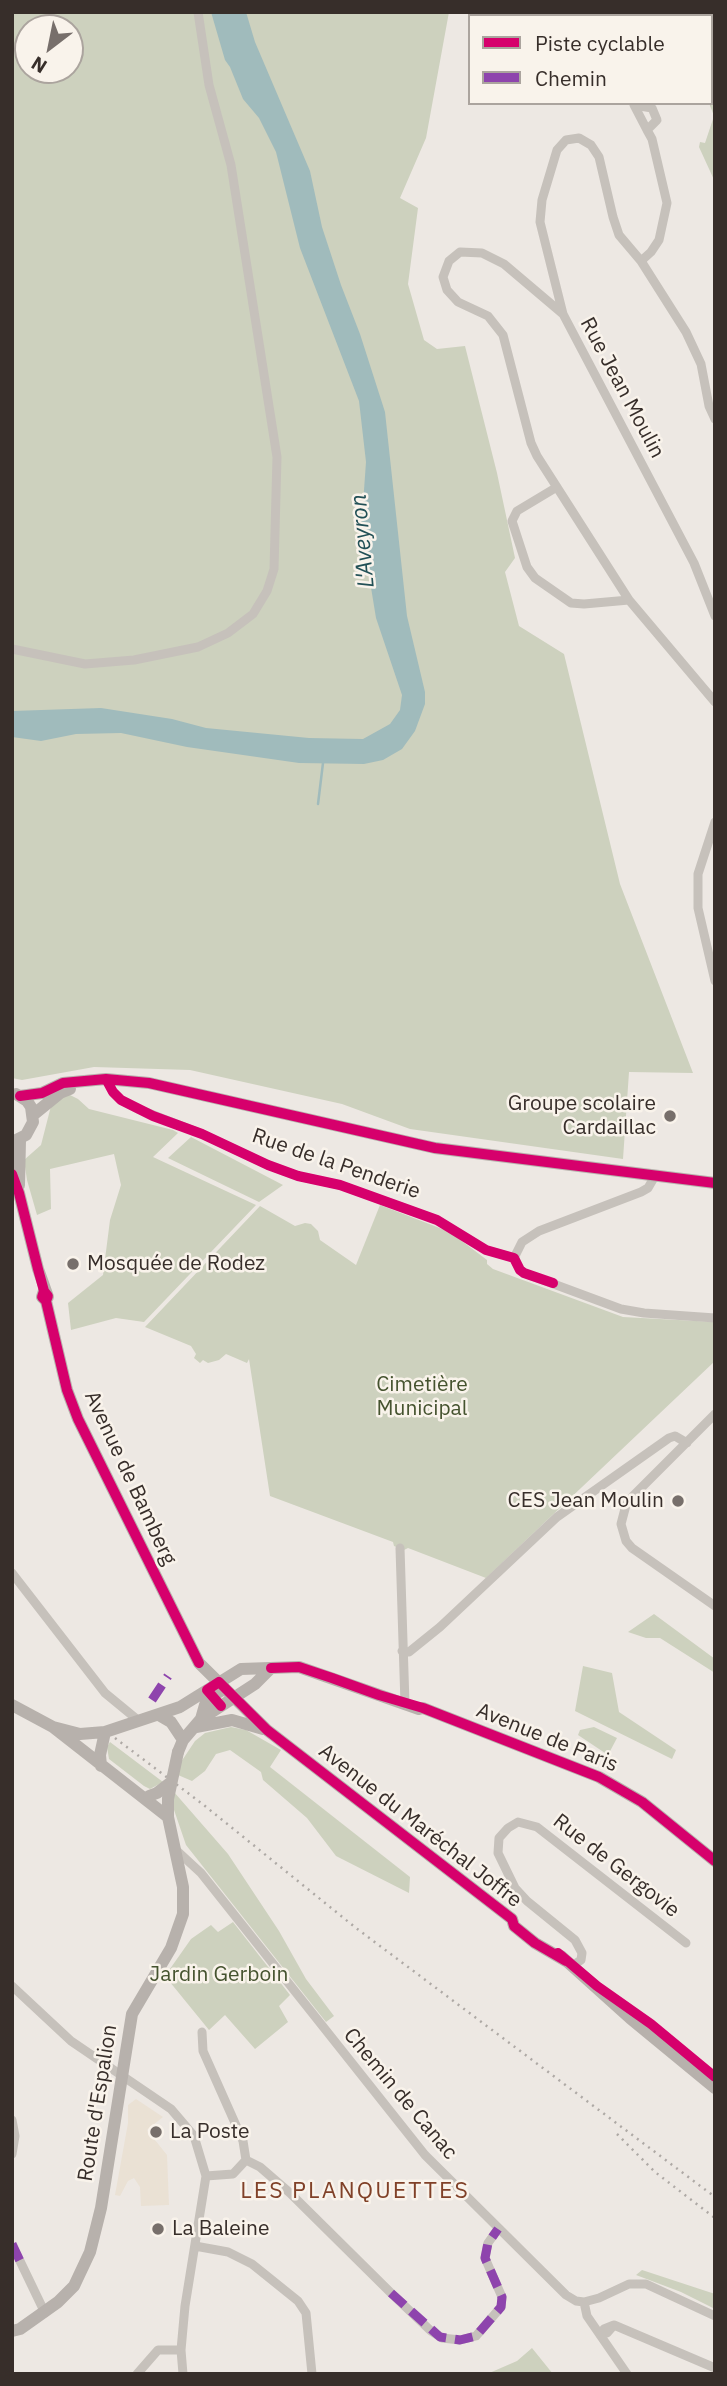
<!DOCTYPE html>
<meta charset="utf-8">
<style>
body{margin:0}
#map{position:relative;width:727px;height:2386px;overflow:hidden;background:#ede8e3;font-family:"IBM Plex Sans",sans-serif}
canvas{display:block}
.frame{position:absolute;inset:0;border:14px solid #372e2a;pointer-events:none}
.legend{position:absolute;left:468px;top:14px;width:245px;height:91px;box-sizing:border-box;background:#f9f3eb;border:2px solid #aba49e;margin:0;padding:9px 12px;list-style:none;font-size:21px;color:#372e2a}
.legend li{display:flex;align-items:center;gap:14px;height:35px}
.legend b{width:35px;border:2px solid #aba49e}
.north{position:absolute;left:14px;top:14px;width:70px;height:70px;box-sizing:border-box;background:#f9f3eb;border:2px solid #aba49e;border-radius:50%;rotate:212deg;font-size:19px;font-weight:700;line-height:28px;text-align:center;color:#372e2a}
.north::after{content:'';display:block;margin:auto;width:24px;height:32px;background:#776f6b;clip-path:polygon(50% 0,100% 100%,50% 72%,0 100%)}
</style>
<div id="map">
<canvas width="727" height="2386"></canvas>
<div class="frame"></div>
<ul class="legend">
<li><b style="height:9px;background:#d6006c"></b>Piste cyclable</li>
<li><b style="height:9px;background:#8e44ad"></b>Chemin</li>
</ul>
<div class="north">N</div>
</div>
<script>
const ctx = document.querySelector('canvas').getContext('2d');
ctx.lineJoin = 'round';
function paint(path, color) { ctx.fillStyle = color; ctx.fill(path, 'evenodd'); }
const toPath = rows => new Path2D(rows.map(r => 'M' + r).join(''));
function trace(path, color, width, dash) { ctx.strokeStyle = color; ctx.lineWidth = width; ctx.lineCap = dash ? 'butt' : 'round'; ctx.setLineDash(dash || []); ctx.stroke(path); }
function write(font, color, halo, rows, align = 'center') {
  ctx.font = font + ' "IBM Plex Sans",sans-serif'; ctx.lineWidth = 5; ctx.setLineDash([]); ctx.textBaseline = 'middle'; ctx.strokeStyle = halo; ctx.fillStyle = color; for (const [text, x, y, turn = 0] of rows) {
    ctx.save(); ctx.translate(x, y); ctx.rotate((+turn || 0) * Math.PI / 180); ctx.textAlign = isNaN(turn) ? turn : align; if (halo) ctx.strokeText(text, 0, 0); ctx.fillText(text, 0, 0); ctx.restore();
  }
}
const green = toPath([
 [12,12,449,12,426,138,400,198,418,208,408,284,424,340,437,349,465,346,497,473,515,558,505,572,519,626,564,654,620,884,693,1073,629,1072,623,1159,410,1129,342,1104,190,1070,94,1067,22,1080,12,1078],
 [28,28,70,28,70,70,28,70],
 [678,12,715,12,715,182,699,147,700,142,705,143,714,116,709,103,711,103,711,16,681,16],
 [65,1095,70,1095,78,1099,89,1109,173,1130,178,1133,153,1157,256,1205,144,1322,116,1318,71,1330,68,1303,103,1275,110,1220,121,1185,114,1154,50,1169,51,1209,37,1215,27,1180,24,1160,41,1145,51,1106],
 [191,1137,283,1185,259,1202,168,1158],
 [380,1205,450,1232,487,1260,487,1264,493,1269,623,1317,715,1322,715,1361,486,1578,408,1548,404,1550,394,1546,393,1542,270,1496,249,1359,247,1363,226,1354,219,1360,208,1363,203,1360,200,1363,194,1358,196,1354,191,1346,145,1327,260,1206,295,1226,305,1223,311,1224,318,1231,320,1240,356,1265],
 [654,1614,715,1659,715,1673,660,1638,646,1638,628,1632],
 [583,1666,612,1673,619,1712,676,1750,672,1759,575,1711],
 [231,1727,246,1730,281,1750,270,1767,410,1877,409,1893,336,1856,307,1818,263,1780,261,1772,230,1750,216,1754,205,1771,192,1781,178,1775,181,1762,195,1741,205,1733],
 [594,1727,617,1738,608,1755,578,1735,580,1730],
 [110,1742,163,1782,150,1789,144,1786,109,1759,107,1747],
 [174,1792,228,1854,279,1931,306,1979,334,2016,326,2022,186,1845,172,1804],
 [233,1922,290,1995,279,2006,288,2022,255,2049,225,2015,209,2030,165,1976,191,1939,211,1925,218,1932],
 [642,2270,715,2294,715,2309,681,2292,636,2275],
 [532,2348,553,2374,487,2374,517,2361]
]);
const plaza = toPath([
 [136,2099,163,2117,147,2130,167,2155,169,2205,141,2206,140,2187,134,2178,128,2181,120,2196,115,2195,128,2123,128,2105]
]);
const water = toPath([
 [211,12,246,12,255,42,310,171,322,227,341,285,360,334,385,412,407,616,425,692,425,704,415,731,402,749,383,760,364,764,299,763,187,747,121,733,76,734,41,741,12,737,12,711,101,708,172,719,206,728,309,738,363,739,390,724,400,710,402,695,376,618,366,557,360,546,366,462,359,401,300,248,276,152,259,118,243,99,230,67,225,60]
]);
const stream = toPath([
 [318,804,323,763]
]);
const street = toPath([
 [641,261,651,252,659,240,667,203,652,139,647,130,634,105,652,108,657,120,647,130],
 [563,314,540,222,542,200,557,150,566,140,579,138,591,145,599,157,613,217,619,235,641,261,686,332,701,364,709,406,715,419],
 [557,487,517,511,512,521,527,567,535,578,571,603,584,604,629,600],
 [715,616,694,563,563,314,504,264,482,253,460,252,449,261,443,277,447,290,458,302,488,316,503,335,531,443,537,456,629,600,715,702],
 [12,649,85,664,134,660,198,647,228,633,253,614,267,591,274,569,277,457,231,165,209,85,198,12],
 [715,822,698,874,698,908,715,981],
 [106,1079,113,1092,121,1100,138,1109,202,1134,268,1165,298,1176,340,1185,437,1220,486,1250,514,1258,520,1270,524,1273,621,1309,644,1313,715,1318],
 [514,1258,522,1242,539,1231,641,1192,648,1188,655,1176],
 [715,1414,633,1496,626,1505,621,1524,626,1541,632,1548,715,1606],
 [400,1548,405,1704],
 [12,1573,105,1693,139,1721],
 [402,1651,409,1652,440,1627,557,1517,669,1438,675,1436,687,1443],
 [175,1849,201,1873,425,2155,566,2295,576,2301,584,2302,599,2298,629,2284,646,2284,715,2316],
 [572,1966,581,1960,582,1953,575,1940,527,1901,515,1888,498,1853,499,1838,508,1828,518,1822,537,1827,686,1943],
 [12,1986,71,2041,171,2109,194,2136,206,2176,185,2306,181,2350,183,2374],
 [202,2032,203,2051,243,2141,246,2160],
 [713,2075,715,2074],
 [12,2120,15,2136,12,2154],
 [246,2160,260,2167,290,2193,391,2293,431,2331,442,2338,460,2340,476,2336,501,2307,502,2297,485,2258,488,2243,498,2229],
 [206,2176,233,2174,246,2160],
 [195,2246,228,2252,252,2264,298,2301,306,2313,312,2374],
 [20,2261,45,2313],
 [584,2302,587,2316,627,2374],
 [614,2325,715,2368],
 [614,2325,607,2333,600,2335,604,2329,614,2325],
 [137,2374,158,2350,181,2350]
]);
const secondary = toPath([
 [20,1096,42,1093,63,1083,106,1079,149,1083,435,1148,715,1183],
 [33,1115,60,1093,70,1089],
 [12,1142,26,1135,33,1122,31,1107,27,1101,16,1094],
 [12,1174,19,1193,38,1269,48,1297],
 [19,1185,20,1140],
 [44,1291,42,1297,46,1301,67,1390,78,1419,199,1663,267,1730,512,1919,514,1926,535,1943,566,1961],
 [12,1705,53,1727,168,1817],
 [159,1715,171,1722,183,1740],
 [201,1719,205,1705,212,1696,224,1689],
 [53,1727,80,1734,105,1732,180,1707,241,1669,299,1667,419,1709,423,1708,599,1777,642,1802,715,1861],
 [196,1727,232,1720,263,1729],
 [178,1752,183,1740,201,1719,255,1684,271,1668],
 [101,1766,100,1755,105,1732],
 [561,1956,630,2018,715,2088],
 [12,2331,20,2329,58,2302,74,2286,90,2252,101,2208,132,2014,171,1948,183,1914,183,1887,168,1817,168,1799]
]);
const rail = toPath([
 [115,1738,205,1806,356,1928,715,2197],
 [617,2134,655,2172,715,2218]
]);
const secondaryBridge = toPath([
 [149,1796,157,1793,170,1783],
 [168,1799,178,1752]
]);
const quiet = toPath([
 [152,1700,168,1676],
 [12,2244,20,2261],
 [391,2293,440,2337,460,2340,476,2336,501,2307,502,2297,485,2258,488,2243,498,2229]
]);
const cycleway = toPath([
 [106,1079,113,1092,121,1100,153,1116,202,1134,268,1165,298,1176,340,1185,437,1220,486,1250,514,1258,520,1270,524,1273,553,1283],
 [20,1096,42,1093,63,1083,106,1079,149,1083,435,1148,715,1183],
 [12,1174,19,1193,38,1269,44,1291,48,1296,46,1301],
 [44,1291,42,1297,46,1301,67,1390,78,1419,199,1663],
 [271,1668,299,1667,332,1678,379,1695,423,1708,599,1777,642,1802,715,1861],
 [221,1706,207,1690,219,1682,267,1730,512,1919,514,1926,535,1943,566,1961],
 [558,1953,597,1986,651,2024,715,2077]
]);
const markers = [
 [670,1116,7,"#776f6b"],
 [73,1264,7,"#776f6b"],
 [678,1501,7,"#776f6b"],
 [156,2132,7,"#776f6b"],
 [158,2229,7,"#776f6b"]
];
const streetNames = [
 ["Rue Jean Moulin",622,388,62],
 ["Rue de la Penderie",336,1164,19],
 ["Avenue de Bamberg",130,1478,65],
 ["Avenue de Paris",547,1738,22],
 ["Avenue du Maréchal Joffre",420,1826,38],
 ["Rue de Gergovie",616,1866,38],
 ["Chemin de Canac",400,2094,50],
 ["Route d'Espalion",98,2103,-81]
];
const poiNames = [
 ["Groupe scolaire",656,1104,"right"],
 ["Cardaillac",656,1128,"right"],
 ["Mosquée de Rodez",87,1264],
 ["CES Jean Moulin",664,1501,"right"],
 ["La Poste",170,2132],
 ["La Baleine",172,2229]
];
const parkNames = [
 ["Cimetière",422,1385],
 ["Municipal",422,1409],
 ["Jardin Gerboin",219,1975]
];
const waterNames = [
 ["L'Aveyron",363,541,-95]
];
const neighbourhoodNames = [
 ["LES PLANQUETTES",355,2191]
];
paint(green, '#cdd1be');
paint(plaza, '#eae1d4');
paint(water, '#a0bbbc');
trace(stream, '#a0bbbc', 2.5);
trace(street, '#c6c1bb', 9);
trace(secondary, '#b7b1ac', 12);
trace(rail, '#aea9a5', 2.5, [2, 5]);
trace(secondaryBridge, '#b7b1ac', 12);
trace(quiet, '#8e44ad', 9, [18, 9]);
trace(cycleway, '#d6006c', 10);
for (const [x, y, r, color] of markers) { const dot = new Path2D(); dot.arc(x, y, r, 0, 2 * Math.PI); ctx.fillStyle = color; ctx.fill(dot); trace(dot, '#f9f3eb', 2.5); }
write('21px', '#372e2a', '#f9f3eb', streetNames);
write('21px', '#372e2a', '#f9f3eb', poiNames, 'left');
write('21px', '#45532f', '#f9f3eb', parkNames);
write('italic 23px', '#225056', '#f9f3eb', waterNames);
ctx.letterSpacing = '2px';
write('23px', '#804128', '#f9f3eb', neighbourhoodNames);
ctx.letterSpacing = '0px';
</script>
